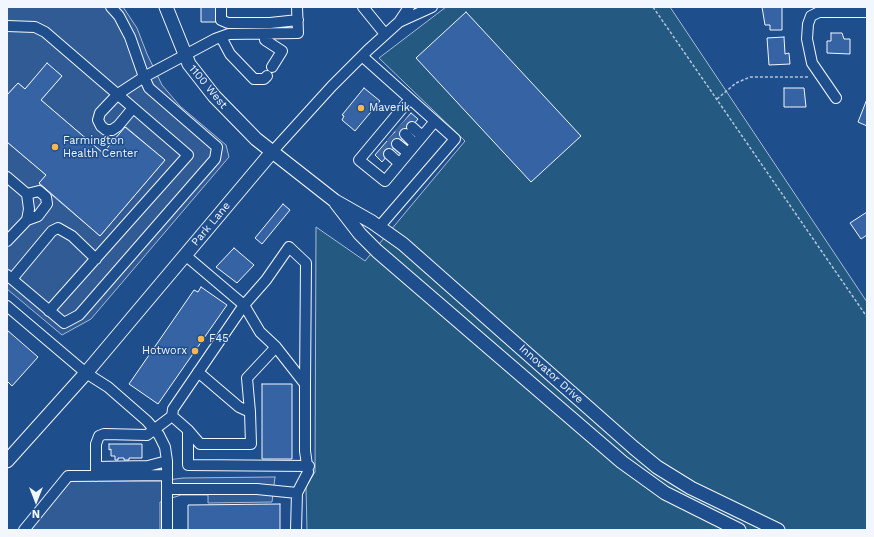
<!DOCTYPE html>
<style>
body{margin:0}
#map{position:relative;width:874px;height:537px;overflow:hidden;background:#1f4e8c;font-family:"Work Sans",sans-serif}
canvas{display:block}
.frame{position:absolute;inset:0;border:8px solid #f2f6ff;pointer-events:none}
.north{position:absolute;left:16px;top:481px;width:40px;height:40px;-webkit-text-stroke:3px #1f4e8c;paint-order:stroke;rotate:180deg;font-size:11px;font-weight:700;line-height:16px;text-align:center;color:#f2f6ff}
.north::after{content:'';display:block;margin:auto;width:14px;height:18px;background:#f2f6ff;clip-path:polygon(50% 0,100% 100%,50% 72%,0 100%)}
</style>
<div id="map">
<canvas width="874" height="537"></canvas>
<div class="frame"></div>
<div class="north">N</div>
</div>
<script>
const ctx = document.querySelector('canvas').getContext('2d');
ctx.lineJoin = 'round';
function paint(path, color) { ctx.fillStyle = color; ctx.fill(path, 'evenodd'); }
const toPath = rows => new Path2D(rows.map(r => 'M' + r).join(''));
function trace(path, color, width, dash) { ctx.strokeStyle = color; ctx.lineWidth = width; ctx.lineCap = dash ? 'butt' : 'round'; ctx.setLineDash(dash || []); ctx.stroke(path); }
function write(font, color, halo, rows, align = 'center') {
  ctx.font = font + ' "Work Sans",sans-serif'; ctx.lineWidth = 3; ctx.setLineDash([]); ctx.textBaseline = 'middle'; ctx.strokeStyle = halo; ctx.fillStyle = color; for (const [text, x, y, turn = 0] of rows) {
    ctx.save(); ctx.translate(x, y); ctx.rotate((+turn || 0) * Math.PI / 180); ctx.textAlign = isNaN(turn) ? turn : align; if (halo) ctx.strokeText(text, 0, 0); ctx.fillText(text, 0, 0); ctx.restore();
  }
}
const green = toPath([
 [446,7,670,7,867,302,867,530,307,530,306,487,315,472,316,227,365,261,465,141,379,58,446,7]
]);
const parking = toPath([
 [7,7,123,7,137,28,147,54,162,85,180,106,226,145,229,157,91,319,62,335,7,289,7,142,46,175,39,184,100,236,165,160,126,127,103,153,41,100,62,76,47,64,25,89,18,83,7,95,7,7],
 [275,477,272,502,208,503,208,495,181,495,160,502,160,530,31,530,69,481,160,481,183,478,275,477]
]);
const building = toPath([
 [201,7,216,7,216,22,201,22,201,7],
 [762,7,782,7,782,30,770,30,770,25,765,25,762,7],
 [466,12,581,136,531,182,416,58,466,12],
 [831,33,842,33,844,39,850,39,850,54,827,53,827,41,831,41,831,33],
 [784,37,785,54,789,53,790,64,769,65,767,38,784,37],
 [47,63,62,76,41,100,103,153,125,127,165,160,100,236,39,183,46,175,7,142,7,95,18,83,25,89,47,63],
 [364,88,380,101,355,131,342,120,344,116,342,115,364,88],
 [784,88,804,88,806,107,784,107,784,88],
 [867,99,867,126,858,122,867,99],
 [411,113,418,119,382,162,375,155,411,113],
 [283,204,290,210,262,244,255,238,283,204],
 [867,212,867,235,861,239,850,223,867,212],
 [234,248,254,265,237,283,216,267,234,248],
 [201,287,227,305,158,404,129,384,194,290,198,292,201,287],
 [7,330,38,357,12,386,7,381,7,330],
 [262,384,292,384,292,459,262,459,262,384],
 [109,444,142,444,142,458,129,458,129,460,124,460,124,458,118,458,118,460,115,460,115,456,111,456,111,449,109,450,109,444],
 [280,504,280,530,188,530,188,505,280,504]
]);
const minorTunnel = toPath([
 [405,120,412,127],
 [398,127,405,134],
 [390,137,397,144],
 [382,148,389,154]
]);
const path = toPath([
 [653,7,867,317],
 [717,99,736,83,750,77,809,77]
]);
const minor = toPath([
 [111,7,119,16,130,37,144,77,215,39,229,34,298,33,297,7],
 [221,7,221,20,228,23,270,23,298,20],
 [363,7,385,34],
 [399,22,409,7],
 [7,26,35,27,45,32,188,155,49,311],
 [266,35,265,40,282,51,272,67],
 [221,37,230,54,254,79,264,79,267,76],
 [362,56,455,139,379,227],
 [836,98,812,63,807,39,808,24,811,16,819,12,867,12],
 [410,99,359,160,385,181,435,121],
 [412,127,422,136],
 [405,134,415,144],
 [397,144,408,153],
 [272,152,332,86,368,50,399,22,432,7],
 [389,154,399,163],
 [7,177,27,194],
 [7,241,27,220,38,216,47,204,46,197,39,191,27,194,29,209,27,220],
 [7,275,64,323,79,315,215,159,217,147,149,88,144,77,118,94,100,113,98,120,101,126,106,130,112,130,118,126,133,108],
 [12,279,52,231,58,228,72,236,96,259],
 [7,306,86,373,108,387,147,421,159,435,165,447,167,461,167,530],
 [198,372,239,407,250,412],
 [172,416,188,430,200,444,251,444,250,412,247,378,276,347],
 [188,430,188,465,309,466],
 [96,467,148,466,167,461],
 [96,476,96,444,99,436,104,434,147,435,172,416,173,409,244,305,185,255],
 [167,489,257,489,297,493,296,530],
 [297,493,308,472,305,451,305,384,276,347,260,332,244,305,266,280,289,247,306,263,305,384],
 [24,530,68,476,167,475]
]);
const major = toPath([
 [166,7,189,64,214,96,256,139,335,201,372,222,403,244,634,448,657,467,691,488,778,530],
 [336,203,360,234,377,251,622,462,665,493,739,530],
 [7,461,86,373,272,152]
]);
const markers = [
 [361,108,4,"#ffb74d"],
 [55,147,4,"#ffb74d"],
 [201,339,4,"#ffb74d"],
 [195,351,4,"#ffb74d"]
];
const streetNames = [
 ["1100 West",208,87,50],
 ["Park Lane",211,224,-50],
 ["Innovator Drive",551,374,42]
];
const poiNames = [
 ["Maverik",369,108],
 ["Farmington",63,141],
 ["Health Center",63,154],
 ["F45",209,339],
 ["Hotworx",187,351,"right"]
];
paint(green, '#245a82');
trace(green, '#a8bbd7', 1);
paint(parking, '#305b95');
trace(parking, '#a8bbd7', 1);
paint(building, '#3563a3');
trace(building, '#f2f6ff', 1);
trace(minorTunnel, '#3f679d', 10, [10, 5]);
trace(minor, '#f2f6ff', 12);
trace(major, '#f2f6ff', 15);
trace(path, '#b3c4dc', 1.5, [3, 2]);
trace(minor, '#1f4e8c', 10);
trace(major, '#1f4e8c', 13);
for (const [x, y, r, color] of markers) { const dot = new Path2D(); dot.arc(x, y, r, 0, 2 * Math.PI); ctx.fillStyle = color; ctx.fill(dot); trace(dot, '#1f4e8c', 1.5); }
write('11px', '#f2f6ff', '#1f4e8c', streetNames);
write('11px', '#f2f6ff', '#1f4e8c', poiNames, 'left');
</script>
